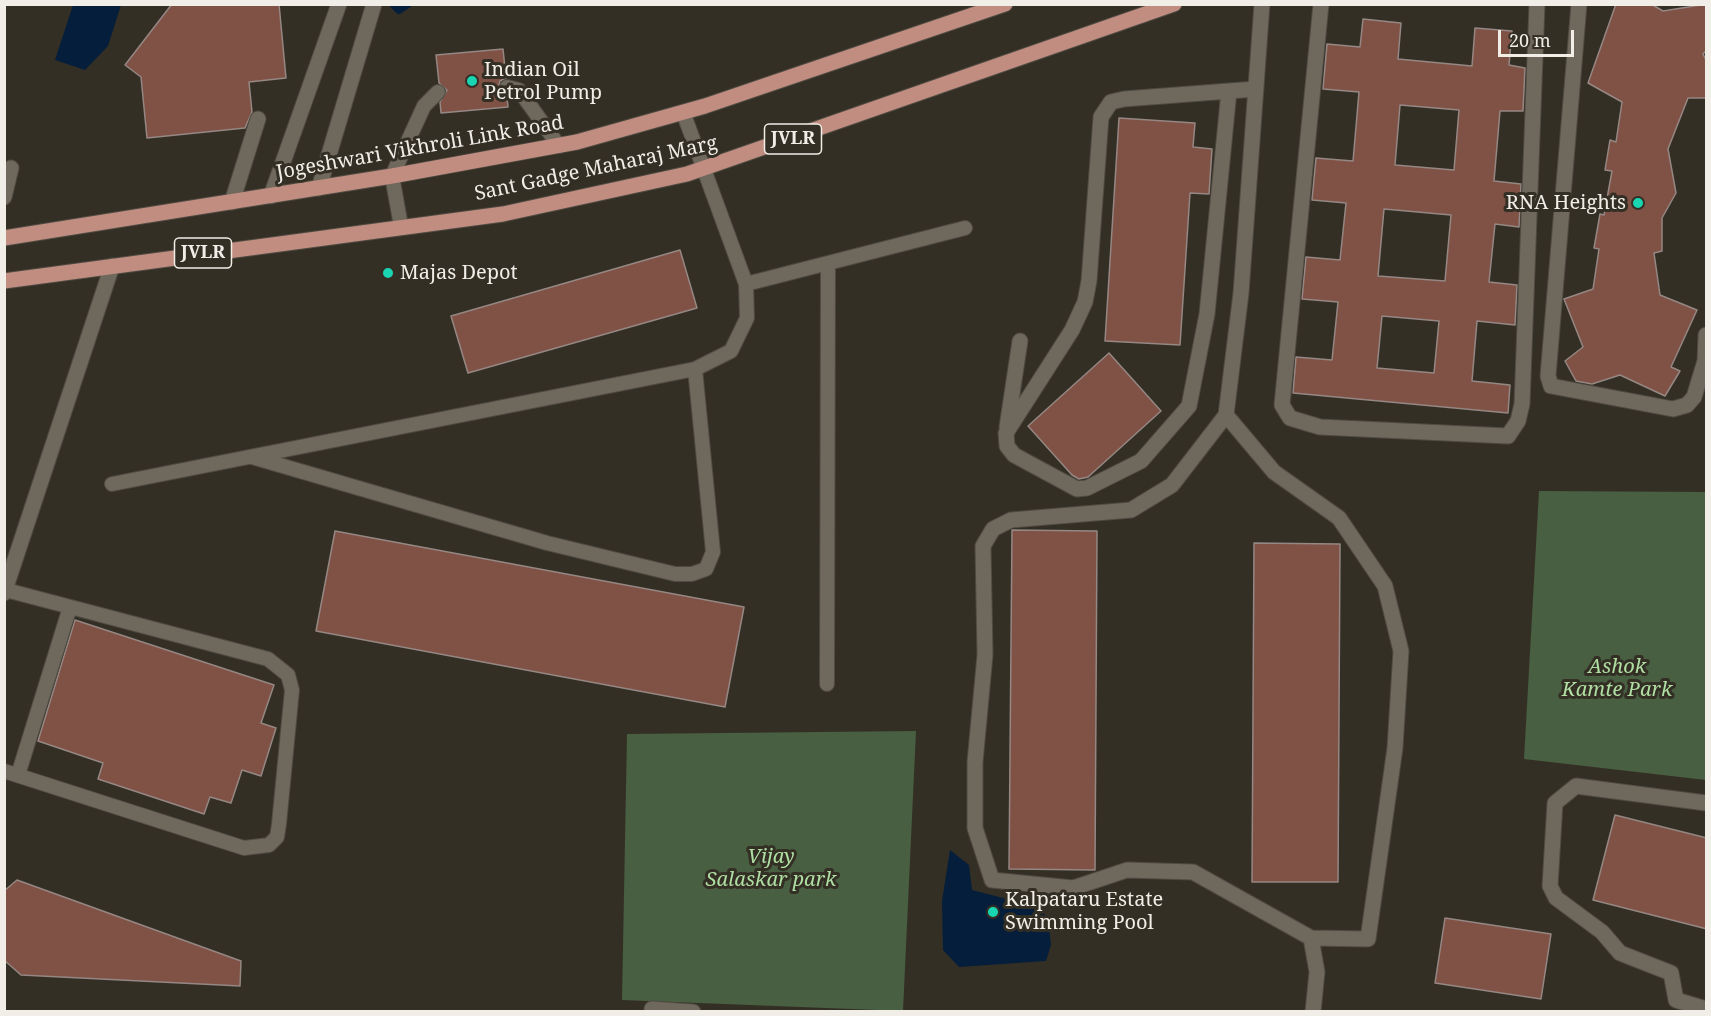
<!DOCTYPE html>
<style>
body{margin:0}
#map{position:relative;width:1711px;height:1016px;overflow:hidden;background:#342f25;font-family:"Noto Serif",serif}
canvas{display:block}
.frame{position:absolute;inset:0;border:6px solid #f1eee8;pointer-events:none}
.scale{position:absolute;left:1498px;top:30px;width:76px;height:27px;box-sizing:border-box;border:3px solid #f1eee8;border-top:0;padding-left:8px;font-size:18px;line-height:21px;white-space:nowrap;color:#f1eee8;-webkit-text-stroke:4px #342f25;paint-order:stroke}
</style>
<div id="map">
<canvas width="1711" height="1016"></canvas>
<div class="frame"></div>
<div class="scale">20 m</div>
</div>
<script>
const ctx = document.querySelector('canvas').getContext('2d');
ctx.lineJoin = 'round';
function paint(path, color) { ctx.fillStyle = color; ctx.fill(path, 'evenodd'); }
const toPath = rows => new Path2D(rows.map(r => 'M' + r).join(''));
function trace(path, color, width, dash) { ctx.strokeStyle = color; ctx.lineWidth = width; ctx.lineCap = dash ? 'butt' : 'round'; ctx.setLineDash(dash || []); ctx.stroke(path); }
function write(font, color, halo, rows, align = 'center') {
  ctx.font = font + ' "Noto Serif",serif'; ctx.lineWidth = 6; ctx.setLineDash([]); ctx.textBaseline = 'middle'; ctx.strokeStyle = halo; ctx.fillStyle = color; for (const [text, x, y, turn = 0] of rows) {
    ctx.save(); ctx.translate(x, y); ctx.rotate((+turn || 0) * Math.PI / 180); ctx.textAlign = isNaN(turn) ? turn : align; if (halo) ctx.strokeText(text, 0, 0); ctx.fillText(text, 0, 0); ctx.restore();
  }
}
const green = toPath([
 [1539,491,1706,492,1706,780,1524,759],
 [916,731,903,1011,622,1000,627,734]
]);
const water = toPath([
 [73,5,121,5,108,46,85,70,55,60],
 [950,850,969,865,972,890,1038,907,1048,918,1051,945,1046,961,959,967,943,950,942,901]
]);
const stream = toPath([
 [393,4,399,10,408,4]
]);
const building = toPath([
 [172,4,279,4,286,78,249,82,252,112,245,128,147,138,141,77,125,65,172,4],
 [1616,4,1651,4,1663,11,1707,4,1707,50,1703,54,1707,62,1707,98,1688,98,1668,149,1676,193,1662,218,1662,251,1654,253,1660,295,1697,310,1671,367,1680,371,1665,396,1620,375,1592,384,1576,381,1565,361,1583,347,1564,299,1593,289,1599,249,1594,248,1600,214,1604,215,1612,171,1605,170,1610,140,1616,142,1622,102,1588,83,1616,4],
 [1363,19,1401,23,1398,59,1472,66,1475,28,1512,31,1509,65,1525,68,1523,111,1500,111,1494,181,1521,184,1519,227,1495,224,1489,282,1517,285,1515,325,1477,321,1472,381,1510,385,1508,413,1293,393,1296,357,1332,360,1338,302,1302,299,1306,257,1340,260,1346,203,1312,200,1316,158,1353,161,1359,92,1323,89,1327,44,1360,47,1363,19],
 [1400,105,1459,110,1454,170,1395,165,1400,105],
 [1384,209,1451,215,1445,281,1378,276,1384,209],
 [1382,316,1439,321,1434,373,1377,368,1382,316],
 [503,49,506,78,500,81,498,89,507,96,508,107,441,113,440,102,447,90,439,83,436,55,503,49],
 [1119,118,1195,123,1193,147,1212,149,1209,194,1190,193,1180,345,1105,341,1119,118],
 [680,250,697,308,468,373,451,316,680,250],
 [1109,353,1161,411,1088,477,1079,479,1072,475,1028,426,1109,353],
 [1012,530,1097,531,1095,870,1009,869,1012,530],
 [335,531,744,607,725,707,316,631,335,531],
 [1254,543,1340,544,1338,882,1252,882,1254,543],
 [75,620,274,685,261,723,276,728,261,776,242,770,231,803,210,797,204,814,98,779,103,763,38,741,75,620],
 [1615,815,1707,838,1707,929,1593,900,1615,815],
 [17,880,241,961,240,986,21,975,4,960,4,891,17,880],
 [1445,918,1551,934,1541,999,1435,983,1445,918]
]);
const service = toPath([
 [507,87,519,90,559,146],
 [401,226,392,176,424,106,438,92],
 [746,284,965,228],
 [252,457,547,543,675,574,692,574,706,569,713,552,695,369],
 [112,484,695,369,731,351,747,318,746,284,683,112],
 [827,684,828,263],
 [4,771,244,848,269,845,277,837,279,824,292,690,288,675,268,659,6,590],
 [18,775,70,607]
]);
const minor = toPath([
 [1321,4,1282,405,1290,418,1320,427,1508,436,1518,421,1522,404,1537,4],
 [1579,4,1548,376,1551,386,1673,409,1687,405,1694,397,1705,361,1706,335],
 [1229,91,1207,314,1189,406,1141,461,1087,488,1077,489,1014,455,1007,446,1006,433,1072,330,1085,302,1089,281,1101,117,1111,102,1124,99,1229,91,1256,89],
 [319,188,374,4],
 [271,196,339,4],
 [4,197,11,168],
 [232,202,258,119],
 [1226,415,1274,472,1339,518,1385,586,1401,651,1395,748,1368,939,1311,938,1193,872,1127,870,1073,888,992,880,975,828,975,762,985,655,983,546,993,529,1011,520,1131,510,1172,485,1226,415,1241,293,1262,4],
 [1007,427,1020,341],
 [4,593,112,266],
 [1706,803,1576,786,1555,803,1550,886,1556,898,1602,932,1620,953,1671,973,1676,1000,1706,1009],
 [1311,938,1317,972,1313,1012],
 [652,1009,693,1012]
]);
const primary = toPath([
 [4,238,392,176,577,142,705,106,1005,4],
 [4,281,503,214,687,174,1174,4]
]);
const markers = [
 [472,81,6,"#1ad5b2"],
 [1638,203,6,"#1ad5b2"],
 [388,273,6,"#1ad5b2"],
 [993,912,6,"#1ad5b2"]
];
const shields = [
 [793,139,57],
 [203,253,57]
];
const shieldNames = [
 ["JVLR",793,139],
 ["JVLR",203,253]
];
const poiNames = [
 ["Indian Oil",484,70],
 ["Petrol Pump",484,93],
 ["RNA Heights",1626,203,"right"],
 ["Majas Depot",400,273],
 ["Kalpataru Estate",1005,900],
 ["Swimming Pool",1005,923]
];
const streetNames = [
 ["Jogeshwari Vikhroli Link Road",420,148,-10],
 ["Sant Gadge Maharaj Marg",596,169,-12]
];
const parkNames = [
 ["Ashok",1617,667],
 ["Kamte Park",1617,690],
 ["Vijay",771,857],
 ["Salaskar park",771,880]
];
paint(green, '#485f42');
paint(water, '#041e3c');
trace(stream, '#041e3c', 8);
paint(building, '#805246');
trace(building, '#958783', 1.5);
trace(service, '#4f4b42', 16);
trace(minor, '#4f4b42', 17);
trace(primary, '#4f4b42', 17);
trace(service, '#6f685d', 14);
trace(minor, '#6f685d', 15);
trace(primary, '#c18d80', 15);
for (const [x, y, r, color] of markers) { const dot = new Path2D(); dot.arc(x, y, r, 0, 2 * Math.PI); ctx.fillStyle = color; ctx.fill(dot); trace(dot, '#342f25', 2); }
for (const [x, y, w] of shields) { const box = new Path2D(); box.roundRect(x - w / 2, y - 15, w, 30, 4.5); ctx.fillStyle = '#342f25'; ctx.fill(box); trace(box, '#f1eee8', 1.5); }
write('bold 18px', '#f1eee8', null, shieldNames);
write('20px', '#f1eee8', '#342f25', poiNames, 'left');
write('20px', '#f1eee8', '#342f25', streetNames);
write('italic 20px', '#afdfa3', '#342f25', parkNames);
</script>
